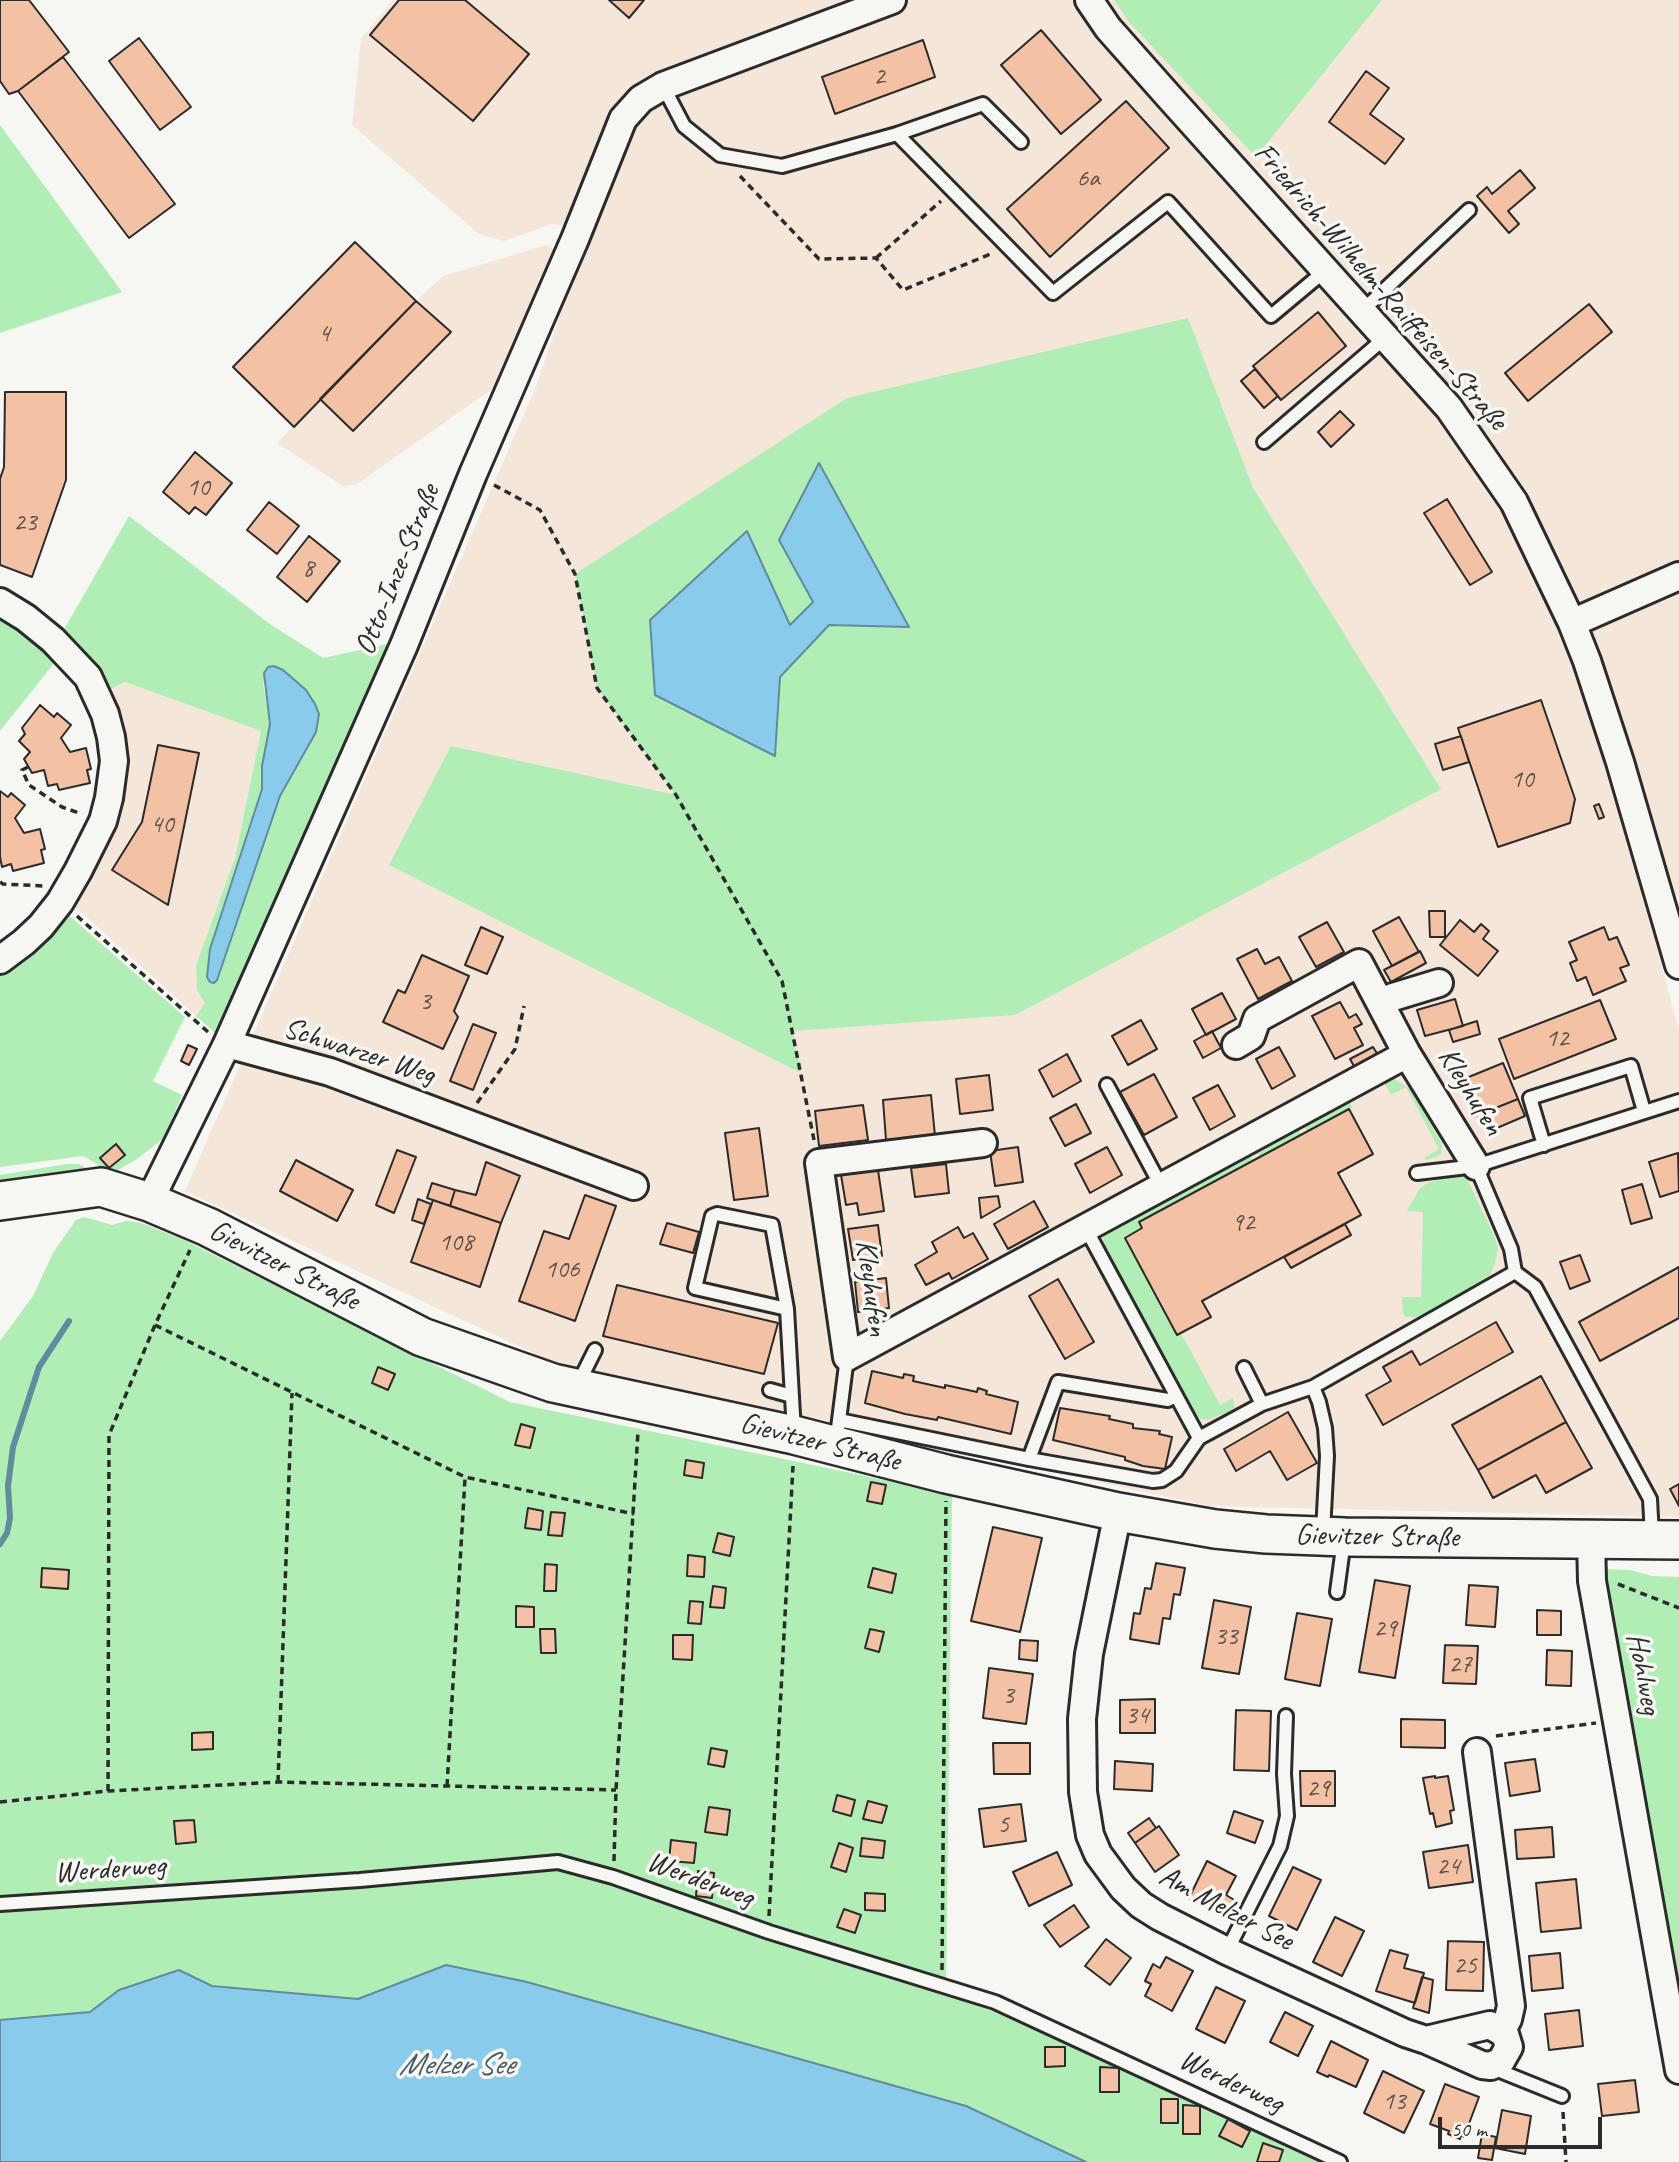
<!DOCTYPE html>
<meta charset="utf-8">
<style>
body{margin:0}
#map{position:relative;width:1679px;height:2162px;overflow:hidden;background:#f6f6f2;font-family:Caveat,sans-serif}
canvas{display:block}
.scale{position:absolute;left:1438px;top:2117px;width:164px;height:32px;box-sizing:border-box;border:4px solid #2b2b2b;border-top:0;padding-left:9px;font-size:21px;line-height:24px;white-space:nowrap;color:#2b2b2b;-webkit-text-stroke:5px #f6f6f2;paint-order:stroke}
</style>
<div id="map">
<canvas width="1679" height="2162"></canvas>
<div class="scale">50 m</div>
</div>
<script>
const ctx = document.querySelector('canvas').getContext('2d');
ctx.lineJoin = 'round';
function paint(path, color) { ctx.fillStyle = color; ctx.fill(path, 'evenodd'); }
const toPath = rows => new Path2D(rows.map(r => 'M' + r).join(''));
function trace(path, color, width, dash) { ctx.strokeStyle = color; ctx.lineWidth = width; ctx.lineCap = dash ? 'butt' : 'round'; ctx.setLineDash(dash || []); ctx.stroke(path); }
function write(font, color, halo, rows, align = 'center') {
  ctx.font = font + ' Caveat,sans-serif'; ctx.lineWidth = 7; ctx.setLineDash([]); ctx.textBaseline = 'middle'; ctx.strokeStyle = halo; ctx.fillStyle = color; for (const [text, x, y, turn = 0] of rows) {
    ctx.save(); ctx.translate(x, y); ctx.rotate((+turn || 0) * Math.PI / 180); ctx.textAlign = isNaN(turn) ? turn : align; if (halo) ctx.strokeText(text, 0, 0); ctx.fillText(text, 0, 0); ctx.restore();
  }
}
const built = toPath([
 [393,0,1679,0,1679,895,1644,900,1679,1031,1679,1517,1208,1506,551,1361,185,1191,536,387,587,235,568,226,552,224,504,241,479,234,352,125,361,39],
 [547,245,558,253,502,382,357,484,343,486,277,443,416,301,443,276],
 [125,682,261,731,235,858,196,965,197,989,205,1003,196,1016,70,902,110,824,106,691]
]);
const green = toPath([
 [1114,0,1382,0,1256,157,1130,23],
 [0,125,122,292,0,333],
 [1188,318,1253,488,1441,789,1015,1015,793,1031,801,1073,389,865,451,746,676,795,597,688,575,574,847,398],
 [129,516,270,624,323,658,397,642,223,1037,214,1032,196,1016,205,1003,197,990,196,965,235,858,261,731,125,682,106,691,62,633],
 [263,683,306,690,319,714,316,732,280,796,217,980,210,949,262,789,262,766,270,724],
 [0,615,58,658,0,731],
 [65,912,185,1017,153,1081,182,1095,164,1138,137,1159,104,1178,97,1164,83,1156,0,1167,0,971],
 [1388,1075,1413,1091,1442,1145,1441,1153,1438,1156,1427,1160,1424,1158,1439,1149,1406,1087,1391,1095,1382,1079,1348,1098,1352,1107,1307,1131,1299,1118],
 [1293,1121,1301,1134,1259,1157,1252,1144],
 [1246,1147,1253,1160,1139,1222,1142,1228,1125,1238,1177,1335,1181,1333,1220,1405,1233,1398,1235,1407,1232,1410,1208,1420,1200,1419,1191,1409,1106,1252,1103,1237,1104,1231],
 [67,1164,78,1164,89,1169,95,1176,0,1191,0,1175],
 [1459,1174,1465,1175,1494,1235,1498,1249,1495,1263,1490,1275,1480,1284,1420,1317,1406,1317,1403,1313,1402,1297,1421,1297,1423,1212,1407,1211,1420,1188,1427,1183],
 [84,1217,112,1225,126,1221,141,1223,182,1239,510,1402,952,1494,946,1994,997,2013,1213,2107,1327,2162,1086,2162,966,2106,527,1982,446,1965,358,1999,212,1986,178,1970,119,1990,90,2012,0,2020,0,1341,33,1296,53,1253,76,1220],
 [1602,1569,1630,1570,1652,1576,1679,1577,1679,2012]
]);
const water = toPath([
 [819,463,909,627,829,625,780,677,775,756,655,695,650,620,747,531,790,625,813,602,779,540,819,463],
 [274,666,283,670,306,690,315,704,319,714,316,732,280,796,217,980,214,983,210,982,207,977,210,949,262,789,262,766,270,724,264,673,268,667,274,666],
 [446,1965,527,1982,966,2106,1086,2162,0,2162,0,2020,90,2012,119,1990,179,1970,212,1986,358,1999,446,1965]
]);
const stream = toPath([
 [0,1544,7,1533,10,1518,8,1486,13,1447,39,1367,69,1321]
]);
const building = toPath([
 [0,0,29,0,69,52,18,91,9,94,0,81,0,0],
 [399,0,465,0,529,54,473,121,370,35,399,0],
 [609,0,644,0,629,18,609,0],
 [1041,30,1101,100,1061,134,1001,65,1041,30],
 [139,38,191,107,160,130,109,61,139,38],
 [923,40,935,77,835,114,822,77,923,40],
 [63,57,175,204,129,238,18,91,63,57],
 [1366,71,1389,88,1370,114,1404,139,1385,164,1329,122,1366,71],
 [1126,101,1169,148,1050,257,1007,209,1126,101],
 [1520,170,1535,188,1508,211,1519,224,1509,233,1477,196,1487,187,1492,194,1520,170],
 [355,242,416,301,294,427,233,367,355,242],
 [416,301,451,332,353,431,320,399,416,301],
 [1589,304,1612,332,1528,401,1505,373,1589,304],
 [1318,312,1346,346,1281,400,1253,366,1318,312],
 [1255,369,1278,396,1264,408,1241,381,1255,369],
 [5,392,66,392,66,480,32,577,0,565,0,479,4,467,5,392],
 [1340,411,1354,425,1331,447,1318,432,1340,411],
 [195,452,232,483,206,515,195,507,189,514,163,492,195,452],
 [1447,499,1492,572,1470,585,1424,513,1447,499],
 [269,502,299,526,277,554,247,530,269,502],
 [309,536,340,561,307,602,277,577,309,536],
 [1541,700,1575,799,1570,823,1498,847,1458,728,1541,700],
 [40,705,54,717,57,713,71,725,61,738,70,752,86,748,91,769,87,770,90,783,59,790,57,784,48,786,44,770,32,773,24,759,30,752,19,741,25,734,22,728,40,705],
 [1461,736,1469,762,1443,770,1435,744,1461,736],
 [158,745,199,753,168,905,112,870,142,822,158,745],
 [0,791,8,797,11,793,25,805,15,818,24,833,40,829,45,849,41,850,44,863,13,871,11,864,2,867,0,857,0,791],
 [1599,804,1604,817,1599,819,1594,806,1599,804],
 [1429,911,1445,911,1445,937,1430,937,1429,911],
 [1399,917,1419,952,1392,966,1373,931,1399,917],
 [1460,920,1474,932,1481,924,1489,931,1483,939,1498,951,1478,976,1440,945,1460,920],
 [1327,922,1344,952,1316,967,1299,937,1327,922],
 [481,927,503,937,487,974,465,965,481,927],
 [1604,927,1609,940,1617,937,1629,965,1620,968,1626,981,1593,995,1586,977,1577,981,1570,963,1577,960,1569,942,1604,927],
 [1257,949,1265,964,1279,957,1292,981,1258,999,1237,959,1257,949],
 [1420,951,1426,963,1391,982,1384,970,1420,951],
 [422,955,469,976,454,1011,458,1017,443,1049,383,1022,398,990,405,993,422,955],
 [1222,993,1236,1019,1206,1035,1192,1009,1222,993],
 [1455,999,1463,1026,1425,1036,1417,1010,1455,999],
 [1600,1000,1616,1039,1514,1079,1499,1039,1600,1000],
 [1340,1002,1349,1018,1356,1014,1362,1024,1354,1028,1363,1045,1335,1059,1312,1016,1340,1002],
 [1141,1020,1157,1049,1128,1065,1112,1036,1141,1020],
 [1477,1021,1480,1034,1453,1042,1449,1030,1477,1021],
 [473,1024,496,1033,473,1090,450,1081,473,1024],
 [1212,1031,1221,1048,1203,1058,1194,1041,1212,1031],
 [188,1045,197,1049,189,1065,181,1061,188,1045],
 [1279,1047,1295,1076,1272,1089,1256,1059,1279,1047],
 [1373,1047,1378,1055,1355,1068,1350,1059,1373,1047],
 [1067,1054,1081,1081,1053,1097,1039,1070,1067,1054],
 [1503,1063,1518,1099,1473,1117,1459,1081,1503,1063],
 [1154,1074,1177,1117,1144,1135,1120,1092,1154,1074],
 [989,1075,993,1110,960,1114,956,1079,989,1075],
 [1218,1085,1235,1116,1210,1130,1193,1098,1218,1085],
 [931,1095,935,1136,886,1140,883,1100,931,1095],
 [1518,1099,1525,1116,1490,1131,1483,1113,1518,1099],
 [1076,1104,1091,1133,1065,1146,1050,1118,1076,1104],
 [863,1105,868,1140,819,1146,815,1111,863,1105],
 [1349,1109,1373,1154,1338,1173,1361,1215,1202,1301,1211,1317,1177,1335,1125,1238,1142,1228,1139,1222,1349,1109],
 [759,1128,768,1196,734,1200,725,1133,759,1128],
 [116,1144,125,1155,109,1168,100,1158,116,1144],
 [1018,1147,1023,1182,995,1186,990,1151,1018,1147],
 [1107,1147,1122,1175,1090,1193,1075,1164,1107,1147],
 [397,1150,416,1157,394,1213,376,1205,397,1150],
 [1678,1153,1679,1191,1660,1197,1649,1162,1678,1153],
 [296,1160,353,1190,337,1221,280,1191,296,1160],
 [486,1162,520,1176,501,1223,450,1206,455,1190,476,1195,486,1162],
 [946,1164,949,1193,915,1197,911,1168,946,1164],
 [878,1170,884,1211,859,1215,857,1203,846,1205,841,1175,878,1170],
 [432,1183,455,1190,450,1206,427,1198,432,1183],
 [1642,1184,1652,1218,1631,1224,1622,1190,1642,1184],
 [585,1195,616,1206,575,1321,519,1301,544,1231,569,1239,585,1195],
 [998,1196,1000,1207,981,1218,979,1198,998,1196],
 [418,1199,431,1204,424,1224,412,1220,418,1199],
 [433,1200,501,1223,480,1287,411,1262,433,1200],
 [1034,1201,1048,1227,1008,1249,994,1224,1034,1201],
 [667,1223,699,1232,693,1253,660,1244,667,1223],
 [1345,1224,1351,1235,1291,1268,1284,1257,1345,1224],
 [878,1225,882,1256,853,1260,848,1229,878,1225],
 [958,1227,964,1238,973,1233,988,1259,952,1279,949,1273,926,1285,915,1265,937,1252,932,1242,958,1227],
 [1580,1255,1590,1281,1570,1289,1560,1262,1580,1255],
 [1679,1267,1679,1318,1600,1361,1579,1322,1679,1267],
 [886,1278,889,1308,858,1312,855,1282,886,1278],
 [1058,1279,1094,1342,1065,1359,1029,1296,1058,1279],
 [617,1285,778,1323,764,1374,603,1336,617,1285],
 [1496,1322,1513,1352,1383,1425,1366,1395,1391,1381,1383,1367,1412,1351,1420,1365,1496,1322],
 [378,1367,395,1374,388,1390,372,1383,378,1367],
 [872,1371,903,1378,904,1374,914,1376,913,1381,945,1388,945,1385,977,1392,978,1388,987,1391,986,1394,1018,1402,1011,1434,938,1417,937,1420,905,1414,865,1403,872,1371],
 [1541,1376,1566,1422,1478,1470,1452,1425,1541,1376],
 [1060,1408,1110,1416,1109,1419,1133,1424,1133,1428,1160,1431,1159,1434,1172,1437,1165,1469,1143,1466,1125,1460,1125,1457,1053,1440,1060,1408],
 [1288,1412,1317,1463,1287,1480,1270,1451,1236,1471,1224,1449,1288,1412],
 [1566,1422,1592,1468,1546,1493,1536,1475,1493,1498,1478,1470,1566,1422],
 [521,1424,535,1428,530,1448,515,1445,521,1424],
 [686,1460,704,1463,702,1478,684,1475,686,1460],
 [871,1482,886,1485,882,1504,867,1501,871,1482],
 [1679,1484,1679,1506,1670,1489,1679,1484],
 [528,1508,543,1511,541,1530,525,1528,528,1508],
 [551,1512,565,1513,562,1536,548,1535,551,1512],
 [993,1527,1042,1538,1020,1632,971,1621,993,1527],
 [718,1533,734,1537,730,1556,713,1552,718,1533],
 [688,1555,705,1557,704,1577,687,1576,688,1555],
 [1156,1563,1185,1568,1180,1595,1174,1594,1170,1619,1163,1618,1159,1644,1130,1639,1134,1613,1140,1614,1145,1588,1151,1589,1156,1563],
 [545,1564,557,1565,556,1591,544,1591,545,1564],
 [42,1568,69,1570,68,1589,41,1587,42,1568],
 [873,1568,896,1574,892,1593,868,1587,873,1568],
 [1375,1580,1410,1586,1395,1678,1359,1672,1375,1580],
 [1469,1585,1498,1587,1495,1627,1466,1625,1469,1585],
 [713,1586,726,1588,724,1608,710,1607,713,1586],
 [1214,1600,1251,1607,1239,1674,1202,1668,1214,1600],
 [690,1601,703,1602,701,1624,688,1623,690,1601],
 [516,1606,534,1607,534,1627,516,1627,516,1606],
 [1537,1610,1561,1611,1561,1635,1537,1635,1537,1610],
 [1297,1613,1332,1619,1320,1686,1285,1679,1297,1613],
 [540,1629,555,1629,556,1653,541,1653,540,1629],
 [870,1629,884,1632,879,1652,865,1648,870,1629],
 [673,1635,693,1635,692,1660,673,1659,673,1635],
 [1020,1640,1038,1641,1037,1661,1019,1659,1020,1640],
 [1445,1645,1478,1646,1476,1684,1443,1683,1445,1645],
 [1547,1650,1572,1651,1571,1686,1546,1685,1547,1650],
 [989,1668,1033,1674,1026,1724,983,1718,989,1668],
 [1155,1699,1155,1733,1120,1733,1120,1700,1155,1699],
 [1236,1710,1271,1711,1269,1771,1234,1770,1236,1710],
 [1401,1719,1445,1720,1445,1748,1401,1747,1401,1719],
 [213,1732,213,1749,192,1750,192,1733,213,1732],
 [993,1743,1030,1743,1030,1774,994,1774,993,1743],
 [711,1748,727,1751,724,1767,708,1764,711,1748],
 [1535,1759,1540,1791,1510,1796,1505,1763,1535,1759],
 [1115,1761,1153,1764,1152,1791,1114,1789,1115,1761],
 [1300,1771,1335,1771,1335,1806,1301,1806,1300,1771],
 [1435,1776,1435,1778,1448,1776,1454,1810,1450,1811,1452,1823,1436,1827,1433,1813,1430,1814,1423,1778,1435,1776],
 [837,1795,855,1800,851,1816,833,1811,837,1795],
 [868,1801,887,1806,882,1823,863,1819,868,1801],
 [1021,1804,1026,1841,984,1847,979,1809,1021,1804],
 [709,1807,730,1810,727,1835,705,1832,709,1807],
 [1234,1811,1263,1821,1255,1843,1227,1833,1234,1811],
 [1149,1818,1156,1828,1135,1843,1128,1833,1149,1818],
 [194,1820,196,1842,176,1844,174,1821,194,1820],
 [1159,1826,1179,1855,1155,1872,1135,1843,1159,1826],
 [1552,1827,1554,1857,1517,1859,1515,1830,1552,1827],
 [862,1838,885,1841,883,1858,860,1856,862,1838],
 [671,1840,696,1843,694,1863,669,1861,671,1840],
 [839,1843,853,1848,846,1872,831,1867,839,1843],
 [1468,1845,1473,1882,1429,1888,1423,1852,1468,1845],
 [1057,1852,1072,1885,1029,1906,1013,1872,1057,1852],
 [1207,1861,1236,1876,1226,1895,1236,1901,1227,1918,1189,1898,1207,1861],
 [1293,1867,1321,1880,1297,1930,1269,1916,1293,1867],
 [698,1871,714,1873,712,1898,696,1896,698,1871],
 [1576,1879,1581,1928,1541,1932,1536,1883,1576,1879],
 [865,1893,885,1894,885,1911,865,1910,865,1893],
 [1074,1905,1089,1927,1060,1947,1044,1925,1074,1905],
 [844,1909,861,1915,855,1933,837,1927,844,1909],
 [1335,1917,1364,1931,1342,1976,1313,1962,1335,1917],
 [1106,1939,1131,1958,1110,1985,1085,1966,1106,1939],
 [1448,1941,1484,1942,1483,1991,1446,1990,1448,1941],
 [1390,1950,1408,1955,1404,1968,1424,1973,1415,2003,1376,1991,1390,1950],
 [1560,1953,1563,1988,1532,1991,1529,1956,1560,1953],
 [1166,1957,1193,1971,1172,2011,1145,1996,1151,1984,1145,1981,1153,1964,1160,1968,1166,1957],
 [1422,1977,1433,1980,1429,2013,1413,2008,1422,1977],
 [1216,1987,1245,2001,1225,2043,1196,2029,1216,1987],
 [1579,2010,1583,2046,1549,2050,1545,2014,1579,2010],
 [1285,2012,1313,2026,1298,2056,1270,2042,1285,2012],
 [1331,2041,1368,2060,1356,2087,1329,2075,1328,2077,1317,2072,1331,2041],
 [1045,2047,1065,2047,1065,2066,1045,2067,1045,2047],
 [1100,2067,1119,2068,1119,2092,1100,2092,1100,2067],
 [1383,2071,1424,2091,1404,2133,1364,2113,1383,2071],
 [1635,2080,1639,2112,1602,2116,1598,2084,1635,2080],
 [1445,2084,1479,2097,1464,2137,1461,2135,1460,2139,1448,2134,1449,2131,1430,2124,1445,2084],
 [1161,2099,1178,2099,1178,2123,1161,2123,1161,2099],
 [1183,2105,1200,2106,1200,2134,1183,2134,1183,2105],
 [1502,2110,1531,2116,1525,2154,1495,2148,1502,2110],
 [1228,2119,1250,2131,1242,2147,1219,2136,1228,2119],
 [1482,2134,1496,2137,1492,2160,1478,2158,1482,2134],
 [1263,2143,1283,2150,1279,2162,1257,2162,1263,2143]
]);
const path = toPath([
 [740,176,819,259,876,258,903,290,993,253],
 [876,258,941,201],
 [494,485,540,510,575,574,597,688,676,795,782,981,814,1140],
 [28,767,22,770,29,785,62,807,79,813],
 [0,882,3,884,43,886],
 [77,916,208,1032],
 [477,1103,515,1049,524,1006],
 [155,1325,465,1477,634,1514],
 [1618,1584,1679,1608],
 [1496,1736,1596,1723],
 [278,1782,292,1393],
 [447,1786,465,1478],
 [108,1791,109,1435,155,1325,190,1250],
 [0,1802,108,1791,278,1782,616,1790],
 [614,1861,616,1790,638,1432],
 [769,1916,793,1466],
 [942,1970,946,1501],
 [1563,2112,1566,2162]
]);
const lane = toPath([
 [663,86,684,126,720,155,782,166,897,134,983,104,1021,142],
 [897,134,1053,293,1168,202,1271,316,1326,270],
 [1362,311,1469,210],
 [1264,442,1386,337],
 [1107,1085,1161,1186],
 [1544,1145,1530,1098,1631,1066,1644,1111],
 [1417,1173,1476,1166],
 [1085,1227,1199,1438,1262,1404,1313,1387],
 [1515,1272,1535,1287,1650,1499,1652,1536],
 [787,1309,772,1225,717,1214,712,1216,695,1288,787,1309,794,1432],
 [1244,1368,1262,1404],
 [578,1384,595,1350],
 [770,1390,792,1396],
 [839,1420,1029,1459,1153,1481,1162,1480,1176,1471,1199,1438],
 [838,1428,847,1357],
 [1029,1459,1058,1382,1168,1400,1176,1396],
 [1323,1532,1327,1456,1325,1428,1319,1402,1313,1387,1515,1272,1511,1249,1476,1166,1679,1101],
 [1337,1592,1344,1540],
 [0,1904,360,1880,558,1862,613,1877,769,1932,995,2002,1340,2162],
 [1227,1951,1280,1846,1287,1816,1284,1774,1286,1716],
 [1490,2067,1562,2096]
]);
const street = toPath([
 [1089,0,1108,28,1171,99,1449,408,1514,502,1572,623,1587,661,1620,762,1679,965],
 [0,602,26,618,53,640,88,677,105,714,111,737,114,761,109,798,103,821,78,871,60,902,41,926,24,942,0,960],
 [1572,623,1679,576],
 [1381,1003,1393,997,1439,983],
 [227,1044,330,1072,634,1186],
 [1236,1045,1251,1036,1257,1019,1359,963,1407,1054,1476,1166],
 [983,1143,819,1163,847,1357,1407,1054],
 [149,1202,227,1044,404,645,473,474,575,239,623,119,641,99,663,86,892,0],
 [1118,1512,1089,1654,1082,1719,1083,1792,1090,1835,1098,1854,1123,1888,1141,1905,1160,1917,1227,1951,1405,2033,1426,2040,1482,2065,1491,2066,1501,2061,1509,2047,1505,2034,1490,2025,1426,2040],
 [1591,1539,1592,1581,1679,2070],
 [1477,1752,1511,2006,1508,2019,1502,2030]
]);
const secondary = toPath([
 [0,1201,101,1187,149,1202,208,1227,422,1337,553,1383,794,1435,946,1474,1118,1512,1215,1529,1266,1534,1345,1537,1679,1540]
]);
const numberNames = [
 ["2",879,77],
 ["6a",1088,179],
 ["4",324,334],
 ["10",198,488],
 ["23",25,523],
 ["8",308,569],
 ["10",1522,780],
 ["40",162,825],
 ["3",425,1002],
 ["12",1557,1039],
 ["92",1243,1223],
 ["108",456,1243],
 ["106",562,1270],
 ["29",1385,1629],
 ["33",1226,1637],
 ["27",1460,1665],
 ["3",1008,1696],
 ["34",1137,1716],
 ["29",1318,1789],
 ["5",1003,1825],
 ["24",1448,1867],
 ["25",1465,1966],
 ["13",1394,2102]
];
const streetNames = [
 ["Friedrich-Wilhelm-Raiffeisen-Straße",1380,287,49],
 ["Otto-Inze-Straße",398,570,-68],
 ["Schwarzer Weg",359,1052,18],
 ["Kleyhufen",1470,1092,58],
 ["Gievitzer Straße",284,1266,27],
 ["Kleyhufen",871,1288,82],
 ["Gievitzer Straße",820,1443,14],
 ["Gievitzer Straße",1377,1537,1],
 ["Hohlweg",1643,1674,79],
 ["Werderweg",110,1870,-4],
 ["Werderweg",700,1880,20],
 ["Am Melzer See",1226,1909,28],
 ["Werderweg",1231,2082,25]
];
const waterNames = [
 ["Melzer See",456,2066]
];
paint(built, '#f5e6da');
paint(green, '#b1eeb5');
paint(water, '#89cbea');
trace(water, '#638b9e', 2);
trace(stream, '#638b9e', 6);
paint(building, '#f3c1a3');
trace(building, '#2b2b2b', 2);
trace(lane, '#2b2b2b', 18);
trace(street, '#2b2b2b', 32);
trace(secondary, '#2b2b2b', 42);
trace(path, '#2b2b2b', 3.5, [7, 5]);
trace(lane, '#f6f6f2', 12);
trace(street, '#f6f6f2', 26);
trace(secondary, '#f6f6f2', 37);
write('26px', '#5d5049', null, numberNames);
write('30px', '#2b2b2b', '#f6f6f2', streetNames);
write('italic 32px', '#475b64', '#f6f6f2', waterNames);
</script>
